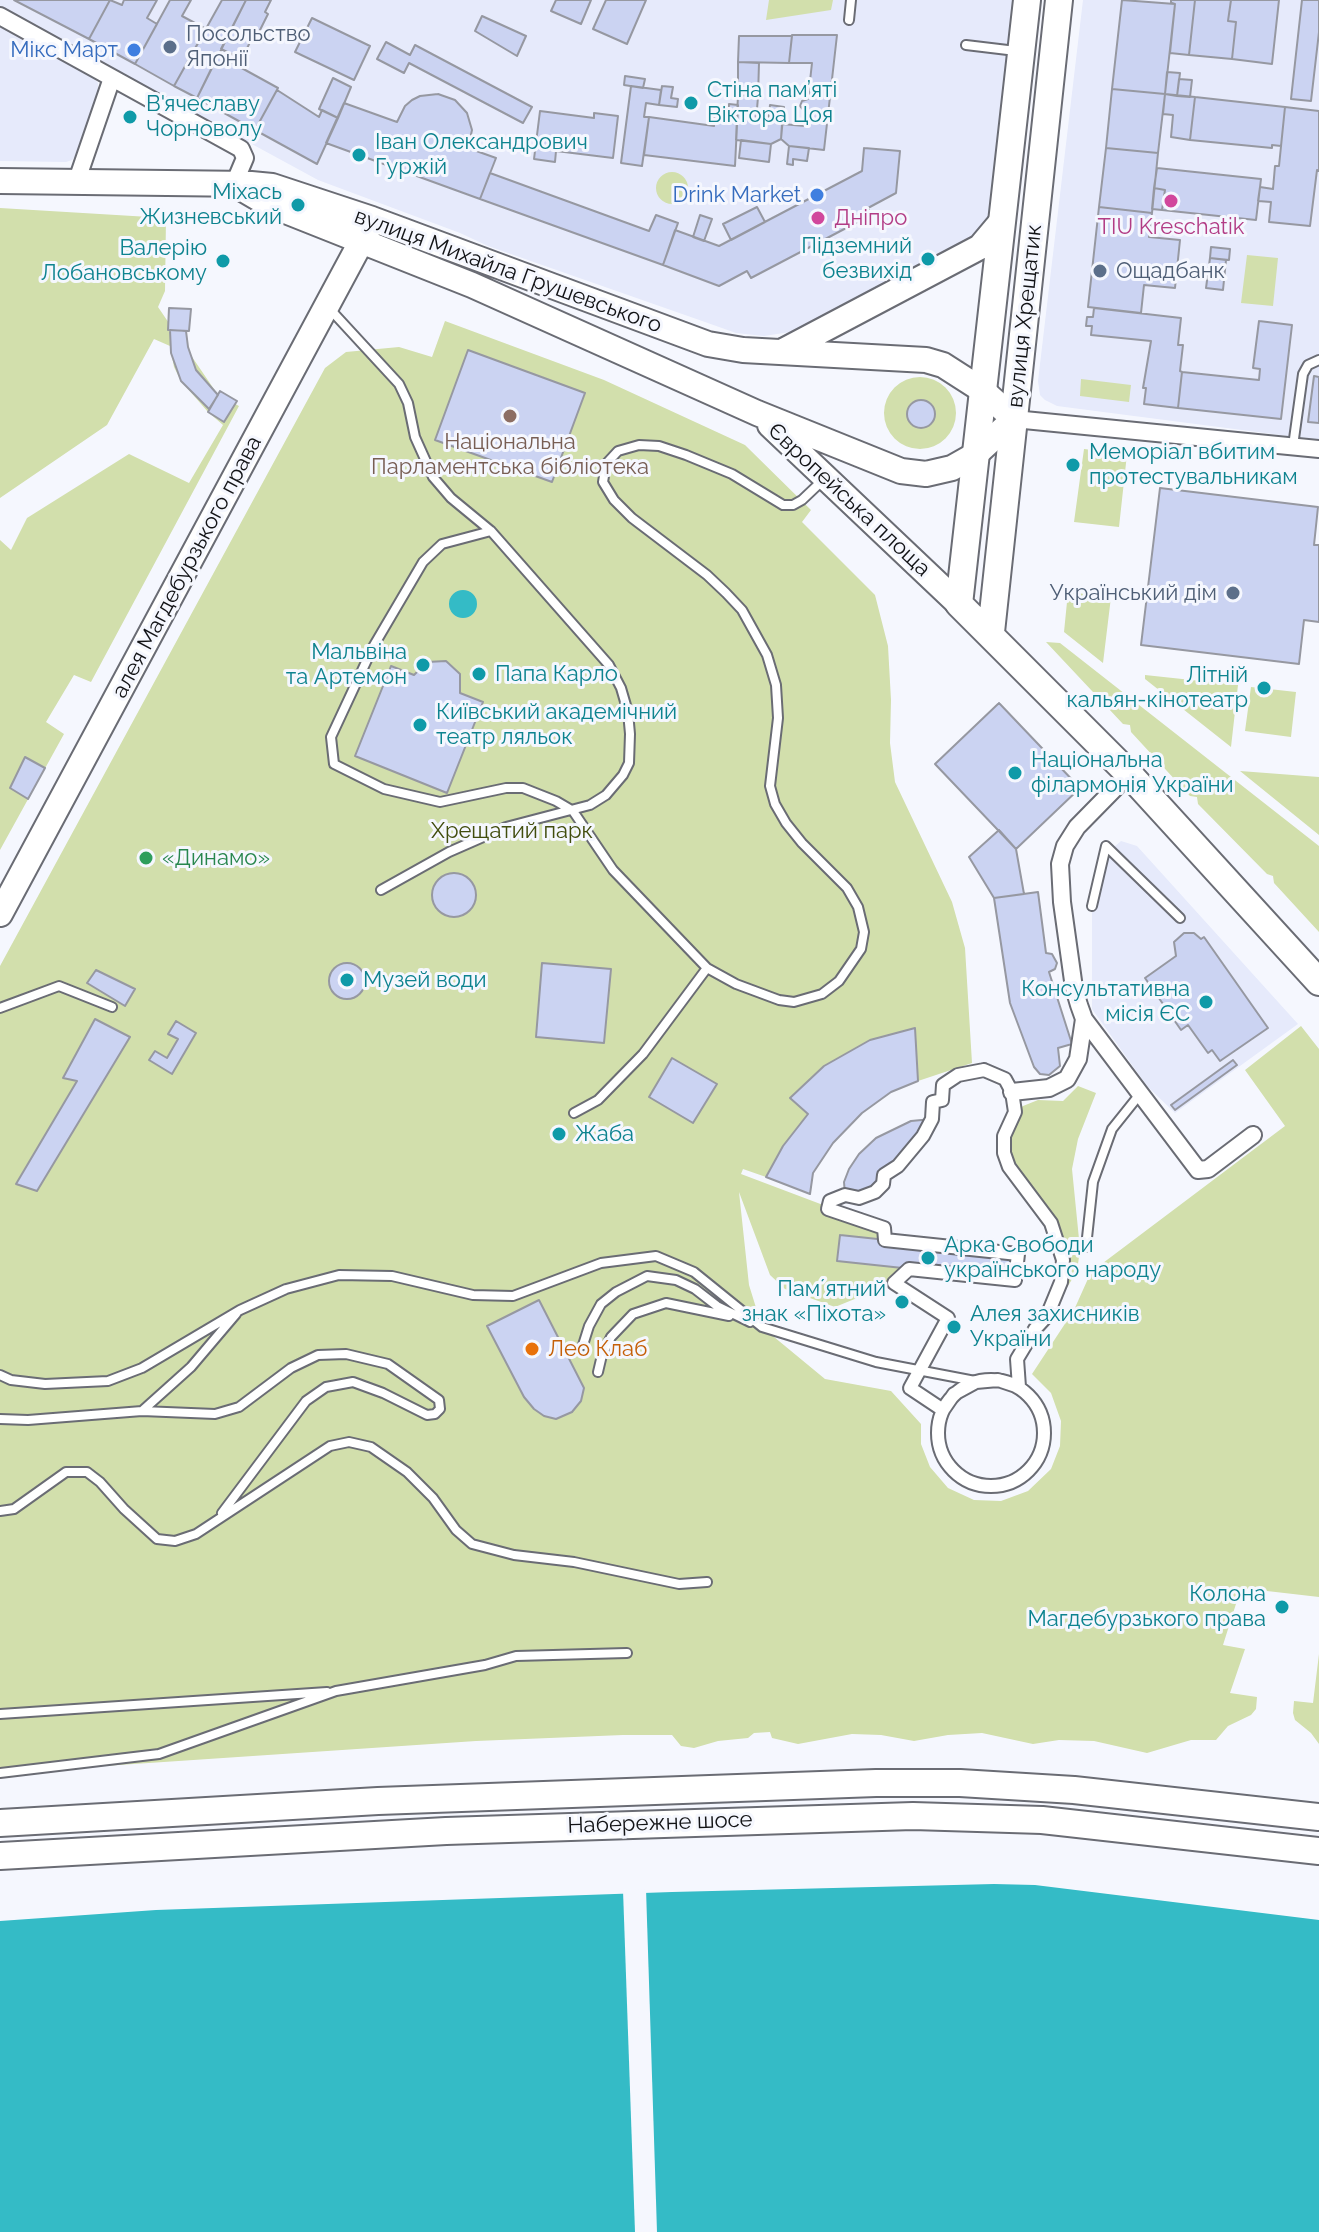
<!DOCTYPE html>
<meta charset="utf-8">
<style>
body{margin:0}
canvas{display:block;background:#f5f7fe}
</style>
<canvas width="1319" height="2232"></canvas>
<script>
const ctx = document.querySelector('canvas').getContext('2d');
ctx.lineJoin = 'round';
function paint(path, color) { ctx.fillStyle = color; ctx.fill(path, 'evenodd'); }
const toPath = rows => new Path2D(rows.map(r => 'M' + r).join(''));
function trace(path, color, width, dash) { ctx.strokeStyle = color; ctx.lineWidth = width; ctx.lineCap = dash ? 'butt' : 'round'; ctx.setLineDash(dash || []); ctx.stroke(path); }
function write(font, color, halo, rows, align = 'center') {
  ctx.font = font + ' Raleway,sans-serif'; ctx.lineWidth = 6; ctx.setLineDash([]); ctx.textBaseline = 'middle'; ctx.strokeStyle = halo; ctx.fillStyle = color; for (const [text, x, y, turn = 0] of rows) {
    ctx.save(); ctx.translate(x, y); ctx.rotate((+turn || 0) * Math.PI / 180); ctx.textAlign = isNaN(turn) ? turn : align; if (halo) ctx.strokeText(text, 0, 0); ctx.fillText(text, 0, 0); ctx.restore();
  }
}
const built = toPath([
 [0,0,1014,0,991,209,988,220,973,238,797,331,764,336,736,333,705,322,488,246,460,233,318,180,0,7],
 [1083,0,1319,0,1319,440,1057,406,1045,400,1040,395,1038,381],
 [0,26,93,77,98,83,98,91,76,155,72,160,66,162,0,161],
 [1121,841,1137,846,1298,1024,1175,1113,1147,1086,1092,1009,1092,895,1107,853]
]);
const green = toPath([
 [769,0,833,0,831,10,766,20],
 '656 188a16 16 0 1 1 32 0a16 16 0 1 1-32 0Z',
 [0,208,166,218,165,291,158,307,218,395,239,406,91,682,74,675,46,722,64,734,0,850,0,540,11,550,27,518,129,454,189,483,223,425,208,412,181,381,174,367,170,346,154,339,107,425,0,498],
 [1247,255,1278,258,1273,306,1241,303],
 [445,321,604,380,745,445,811,510,802,522,875,595,888,646,891,700,890,743,895,782,952,902,965,948,972,1063,918,1081,791,1098,808,1114,783,1146,766,1177,743,1169,741,1174,884,1228,885,1240,840,1235,837,1261,909,1269,894,1283,835,1307,785,1289,770,1275,739,1192,749,1285,762,1327,825,1379,891,1391,921,1424,921,1444,930,1467,948,1488,974,1500,1001,1501,1028,1491,1051,1469,1060,1446,1061,1421,1051,1393,1032,1374,1074,1310,1091,1272,1285,1126,1245,1070,1301,1026,1319,1049,1319,1597,1241,1588,1223,1645,1245,1649,1230,1693,1257,1697,1256,1709,1251,1715,1228,1726,1216,1740,1191,1740,1147,1753,1094,1741,1059,1740,1033,1744,982,1733,948,1735,914,1741,881,1735,852,1734,798,1744,772,1738,770,1732,754,1733,748,1738,718,1741,694,1748,681,1746,672,1735,623,1735,476,1741,0,1773,0,966,325,368,346,352,399,347,432,357],
 '884 413a36 36 0 1 1 72 0a36 36 0 1 1-72 0Z',
 [1081,379,1131,385,1129,402,1080,396],
 [1084,449,1127,454,1119,527,1074,522],
 [1068,592,1111,597,1103,663,1064,632],
 [1046,642,1060,643,1319,846,1319,932,1274,883,1273,876,1267,874,1198,804,1197,797,1190,796,1131,732,1130,725,1123,724],
 [1145,675,1238,685,1231,747,1145,679],
 [1251,687,1296,692,1291,737,1245,731],
 [1240,771,1319,777,1319,835],
 [1078,1086,1096,1093,1078,1139,1072,1169,1080,1249,1078,1264,1071,1281,1059,1300,1059,1242,1009,1167,1009,1125,1015,1112,1023,1106,1038,1100,1063,1101],
 [1319,1654,1319,1744,1311,1733,1295,1720,1293,1713,1294,1701,1313,1703]
]);
const water = toPath([
 '449 604a14 14 0 1 1 28 0a14 14 0 1 1-28 0Z',
 [994,1884,1035,1885,1319,1920,1319,2232,0,2232,0,1921,156,1910,672,1892]
]);
const pier = toPath([
 [646,1889,657,2232,635,2232,623,1890]
]);
const building = toPath([
 [14,0,110,0,89,39,14,0],
 [110,0,122,5,124,0,157,0,147,18,157,24,135,64,89,39,110,0],
 [170,0,191,0,182,16,206,29,174,86,135,64,170,0],
 [222,0,246,0,197,98,174,86,222,0],
 [246,0,271,0,265,12,268,14,254,42,251,40,242,59,221,49,246,0],
 [556,0,591,0,581,24,551,11,556,0],
 [606,0,646,0,627,44,593,29,606,0],
 [1122,0,1175,4,1165,94,1112,89,1122,0],
 [1171,0,1195,0,1189,55,1170,53,1175,4,1171,3,1171,0],
 [1195,0,1231,0,1228,21,1236,22,1232,59,1189,55,1195,0],
 [1231,0,1279,0,1272,64,1232,59,1236,22,1228,21,1231,0],
 [1302,0,1319,0,1319,32,1311,101,1291,99,1302,0],
 [482,16,526,36,517,56,475,31,482,16],
 [312,18,370,46,354,80,295,52,312,18],
 [792,35,837,35,824,150,789,146,781,139,782,124,805,126,807,114,800,106,802,101,808,99,812,63,789,63,792,35],
 [739,36,792,36,789,63,738,62,739,36],
 [386,42,410,55,415,45,532,107,523,123,409,63,404,73,377,59,386,42],
 [218,55,278,88,255,130,197,98,218,55],
 [738,62,759,63,758,97,738,95,738,62],
 [1167,72,1180,73,1177,96,1165,94,1167,72],
 [625,76,645,79,643,88,624,85,625,76],
 [333,78,351,87,338,118,319,109,333,78],
 [1179,79,1192,80,1190,97,1177,96,1179,79],
 [631,86,661,90,659,105,646,103,644,117,649,117,642,166,621,163,631,86],
 [662,86,673,87,671,98,678,99,677,107,659,105,662,86],
 [1112,89,1165,94,1158,153,1106,148,1112,89],
 [277,90,319,117,322,110,338,118,317,164,255,130,277,90],
 [438,94,455,100,467,113,472,130,468,148,496,158,480,199,326,143,344,103,397,122,405,106,412,100,420,96,438,94],
 [1165,94,1195,97,1190,140,1171,137,1173,115,1163,114,1165,94],
 [738,95,758,97,756,121,768,122,770,105,784,107,781,139,771,144,736,140,738,95],
 [1195,97,1285,107,1281,146,1272,145,1272,148,1190,140,1195,97],
 [729,104,738,105,735,166,644,155,649,117,714,126,714,113,728,115,729,104],
 [1285,107,1319,111,1319,171,1317,170,1310,226,1269,222,1271,202,1258,201,1260,187,1273,189,1275,166,1279,166,1285,107],
 [540,111,594,118,594,113,618,116,613,158,556,151,555,162,534,159,540,111],
 [741,140,771,144,769,162,739,158,741,140],
 [789,146,809,148,807,161,793,159,793,165,787,164,789,146],
 [864,148,900,151,896,193,868,208,871,215,751,278,747,271,719,286,663,265,675,230,719,246,862,171,864,148],
 [1106,148,1158,153,1152,213,1099,207,1106,148],
 [1157,168,1261,179,1256,220,1162,210,1165,190,1154,188,1157,168],
 [490,173,649,231,656,215,678,223,663,265,480,199,490,173],
 [1154,188,1165,190,1162,210,1152,209,1154,188],
 [757,207,765,222,731,240,723,224,757,207],
 [1099,207,1152,213,1149,237,1180,240,1175,288,1144,285,1141,313,1088,307,1099,207],
 [700,215,712,219,704,241,693,237,700,215],
 [1211,247,1230,249,1229,260,1210,258,1211,247],
 [1210,258,1226,260,1223,290,1206,288,1210,258],
 [169,308,191,309,189,331,168,330,169,308],
 [1094,308,1181,318,1178,345,1183,345,1180,371,1182,372,1178,408,1144,404,1146,388,1143,388,1151,341,1091,335,1092,326,1086,326,1087,317,1093,317,1094,308],
 [1259,321,1292,325,1281,419,1178,408,1182,372,1259,380,1260,369,1253,368,1259,321],
 [170,330,186,331,188,347,196,370,218,395,209,409,181,381,171,353,170,330],
 [468,350,585,393,552,482,435,440,468,350],
 [1314,376,1319,377,1319,423,1308,422,1314,376],
 [220,391,237,401,224,422,208,412,220,391],
 '907 414a14 14 0 1 1 28 0a14 14 0 1 1-28 0Z',
 [1160,488,1318,507,1314,545,1319,545,1319,622,1304,620,1299,664,1141,645,1160,488],
 [446,661,460,674,460,693,483,702,447,793,355,756,391,666,414,675,427,662,446,661],
 [999,703,1080,788,1016,849,935,764,999,703],
 [25,757,45,768,28,799,10,788,25,757],
 [999,830,1016,849,1024,894,994,898,969,857,999,830],
 '432 895a22 22 0 1 1 44 0a22 22 0 1 1-44 0Z',
 [1038,892,1046,953,1052,954,1057,963,1055,969,1049,972,1072,1044,1058,1048,1060,1066,1049,1075,1040,1074,1034,1067,1010,1003,994,898,1038,892],
 [1184,933,1194,933,1201,939,1204,937,1268,1028,1220,1061,1212,1050,1208,1053,1188,1025,1181,1030,1145,978,1176,956,1174,942,1184,933],
 [542,963,611,969,604,1043,536,1037,542,963],
 '329 981a18 18 0 1 1 36 0a18 18 0 1 1-36 0Z',
 [96,970,135,989,125,1006,87,983,96,970],
 [95,1019,130,1037,37,1191,16,1184,77,1081,63,1078,95,1019],
 [176,1021,196,1033,172,1074,149,1060,155,1051,167,1058,178,1039,168,1034,176,1021],
 [915,1028,918,1081,891,1092,862,1113,833,1143,813,1173,810,1194,766,1177,783,1146,808,1114,790,1098,824,1066,870,1040,915,1028],
 [672,1058,717,1084,693,1123,649,1097,672,1058],
 [1233,1060,1237,1065,1175,1110,1171,1105,1233,1060],
 [932,1119,870,1195,845,1195,844,1182,849,1169,859,1154,876,1138,911,1121,932,1119],
 [840,1235,1018,1254,1015,1280,837,1261,840,1235],
 [539,1300,584,1388,581,1401,572,1412,556,1419,544,1416,534,1409,524,1397,487,1326,539,1300]
]);
const service = toPath([
 [849,20,851,0],
 [966,45,1016,51],
 [328,307,399,384,408,403,415,437,433,477,451,498,491,531,609,665,621,688,628,712,630,734,629,763,623,775,606,795,590,805,506,827,449,852,381,890],
 [1293,446,1303,374,1308,365,1319,360],
 [491,531,442,544,423,562,373,647,331,737,334,764,384,789,440,802,506,788,523,788,556,801,573,811,613,870,707,968,736,984,779,1000,794,1002,822,994,839,981,861,949,864,932,858,907,847,888,802,843,786,823,775,804,770,786,778,718,776,685,767,655,742,610,726,593,707,575,632,518,614,500,603,482,606,464,618,451,639,445,659,446,686,455,732,474,783,505,793,505,802,500,822,481],
 [1092,906,1106,846,1180,918],
 [0,1008,59,986,112,1007],
 [574,1113,598,1100,643,1054,707,968],
 [1086,1247,1093,1182,1112,1129,1140,1094],
 [583,1345,589,1326,601,1304,616,1292,647,1276,676,1280,695,1289,717,1306,750,1322],
 [598,1372,602,1355,611,1337,633,1314,666,1303,729,1316],
 [0,1375,11,1380,45,1384,108,1381,142,1368,240,1310,286,1289,339,1275,392,1276,473,1295,513,1296,601,1263,656,1256,694,1272,762,1327,876,1362,975,1381],
 [142,1411,191,1367,236,1314],
 [0,1419,28,1420,142,1411,215,1414,239,1407,291,1368,318,1355,346,1354,388,1364,439,1400,440,1409,435,1414,427,1415,383,1393,353,1382,326,1387,306,1401,222,1513],
 [0,1511,14,1509,66,1472,87,1472,100,1482,124,1509,157,1539,175,1541,196,1534,330,1446,349,1442,371,1447,407,1472,433,1498,456,1530,472,1544,514,1555,574,1562,679,1584,707,1582],
 [0,1714,327,1692],
 [0,1773,159,1754,336,1691,485,1665,516,1656,627,1653]
]);
const pedestrian = toPath([
 [984,1070,1005,1079,1012,1092,1015,1112,1004,1136,1004,1153,1009,1167,1051,1223,1063,1260,1061,1282,1047,1316,1035,1329,1017,1359,1019,1387,998,1380,976,1382,954,1394,943,1410,910,1388,948,1318,894,1283,909,1269,1015,1280,1018,1254,885,1240,884,1228,828,1209,830,1201,845,1195,859,1198,875,1192,883,1184,884,1175,898,1166,923,1136,932,1119,933,1102,942,1100,943,1085,958,1075,984,1070],
 '938 1433a53 53 0 1 1 106 0a53 53 0 1 1-106 0Z'
]);
const minor = toPath([
 [0,16,241,149,245,158,234,184],
 [76,183,112,78],
 [1014,419,1319,449],
 [1129,774,1077,827,1065,846,1060,864,1062,902,1074,988,1079,1005,1084,1019,1198,1170,1208,1169,1253,1135],
 [1012,1092,1049,1088,1067,1079,1078,1059,1084,1019]
]);
const secondary = toPath([
 [0,181,251,184,272,186,372,219,708,344,743,350,926,360,943,365,982,390,1014,419,975,455,952,468,926,474,901,471,757,413,472,285,268,204,234,184],
 [785,350,980,247,1001,222],
 [770,425,959,604],
 [0,914,368,229]
]);
const primary = toPath([
 [1027,0,959,604,1129,774,1319,982],
 [991,632,1059,0],
 [0,1823,378,1801,876,1783,960,1783,1074,1790,1319,1817],
 [0,1856,446,1831,913,1816,1042,1820,1319,1851]
]);
const markers = [
 [170,47,8,"#5c6f8a"],
 [134,50,8,"#3f7fe0"],
 [691,103,8,"#0f9aa8"],
 [130,117,8,"#0f9aa8"],
 [359,155,8,"#0f9aa8"],
 [817,195,8,"#3f7fe0"],
 [1171,201,8,"#d1479c"],
 [298,205,8,"#0f9aa8"],
 [818,218,8,"#d1479c"],
 [928,259,8,"#0f9aa8"],
 [223,261,8,"#0f9aa8"],
 [1100,271,8,"#5c6f8a"],
 [510,416,8,"#8d6e63"],
 [1073,465,8,"#0f9aa8"],
 [1233,593,8,"#5c6f8a"],
 [423,665,8,"#0f9aa8"],
 [479,674,8,"#0f9aa8"],
 [1264,688,8,"#0f9aa8"],
 [420,725,8,"#0f9aa8"],
 [1015,773,8,"#0f9aa8"],
 [146,858,8,"#2e9e5b"],
 [347,980,8,"#0f9aa8"],
 [1206,1002,8,"#0f9aa8"],
 [559,1134,8,"#0f9aa8"],
 [928,1258,8,"#0f9aa8"],
 [902,1302,8,"#0f9aa8"],
 [954,1327,8,"#0f9aa8"],
 [532,1349,8,"#e8710a"],
 [1282,1607,8,"#0f9aa8"]
];
const serviceNames = [
 ["Посольство",186,34],
 ["Японії",186,59],
 ["Ощадбанк",1116,271],
 ["Український дім",1217,593,"right"]
];
const shopNames = [
 ["Мікс Март",118,50],
 ["Drink Market",801,195]
];
const cultureNames = [
 ["Стіна пам’яті",707,90],
 ["Віктора Цоя",707,115],
 ["В'ячеславу",146,104],
 ["Чорноволу",146,129],
 ["Іван Олександрович",375,142],
 ["Гуржій",375,167],
 ["Міхась",282,192,"right"],
 ["Жизневський",282,217,"right"],
 ["Підземний",912,246,"right"],
 ["безвихід",912,271,"right"],
 ["Валерію",207,248,"right"],
 ["Лобановському",207,273,"right"],
 ["Меморіал вбитим",1089,452],
 ["протестувальникам",1089,477],
 ["Мальвіна",407,652,"right"],
 ["та Артемон",407,677,"right"],
 ["Папа Карло",495,674],
 ["Літній",1248,675,"right"],
 ["кальян-кінотеатр",1248,700,"right"],
 ["Київський академічний",436,712],
 ["театр ляльок",436,737],
 ["Національна",1031,760],
 ["філармонія України",1031,785],
 ["Музей води",363,980],
 ["Консультативна",1190,989,"right"],
 ["місія ЄС",1190,1014,"right"],
 ["Жаба",575,1134],
 ["Арка Свободи",944,1245],
 ["українського народу",944,1270],
 ["Памʼятний",886,1289,"right"],
 ["знак «Піхота»",886,1314,"right"],
 ["Алея захисників",970,1314],
 ["України",970,1339],
 ["Колона",1266,1594,"right"],
 ["Магдебурзького права",1266,1619,"right"]
];
const hotelNames = [
 ["Дніпро",834,218],
 ["TIU Kreschatik",1171,227,"center"]
];
const streetNames = [
 ["вулиця Михайла Грушевського",508,271,20],
 ["вулиця Хрещатик",1025,316,-84],
 ["Європейська площа",849,500,43],
 ["алея Магдебурзького права",187,567,-62],
 ["Набережне шосе",660,1823,-2]
];
const educationNames = [
 ["Національна",510,442],
 ["Парламентська бібліотека",510,467]
];
const parkNames = [
 ["Хрещатий парк",512,831]
];
const leisureNames = [
 ["«Динамо»",162,858]
];
const foodNames = [
 ["Лео Клаб",548,1349]
];
paint(built, '#e6eafb');
paint(green, '#d2dfac');
paint(water, '#34bbc6');
paint(pier, '#f5f7fe');
paint(building, '#cbd3f2');
trace(building, '#9698a1', 2);
trace(service, '#6a6c74', 12);
trace(pedestrian, '#6a6c74', 16);
trace(minor, '#6a6c74', 20);
trace(secondary, '#6a6c74', 28);
trace(primary, '#6a6c74', 30);
trace(service, '#fff', 8);
trace(pedestrian, '#fff', 12);
trace(minor, '#fff', 16);
trace(secondary, '#fff', 24);
trace(primary, '#fff', 26);
for (const [x, y, r, color] of markers) { const dot = new Path2D(); dot.arc(x, y, r, 0, 2 * Math.PI); ctx.fillStyle = color; ctx.fill(dot); trace(dot, '#f5f7fe', 3); }
write('22px', '#4e5e75', '#f5f7fe', serviceNames, 'left');
write('22px', '#366cbe', '#f5f7fe', shopNames, 'right');
write('22px', '#0d838f', '#f5f7fe', cultureNames, 'left');
write('22px', '#b23c85', '#f5f7fe', hotelNames, 'left');
write('22px', '#121316', '#f5f7fe', streetNames);
write('22px', '#785e54', '#f5f7fe', educationNames);
write('22px', '#414d0d', '#f5f7fe', parkNames);
write('22px', '#27864d', '#f5f7fe', leisureNames, 'left');
write('22px', '#c56008', '#f5f7fe', foodNames, 'left');
</script>
